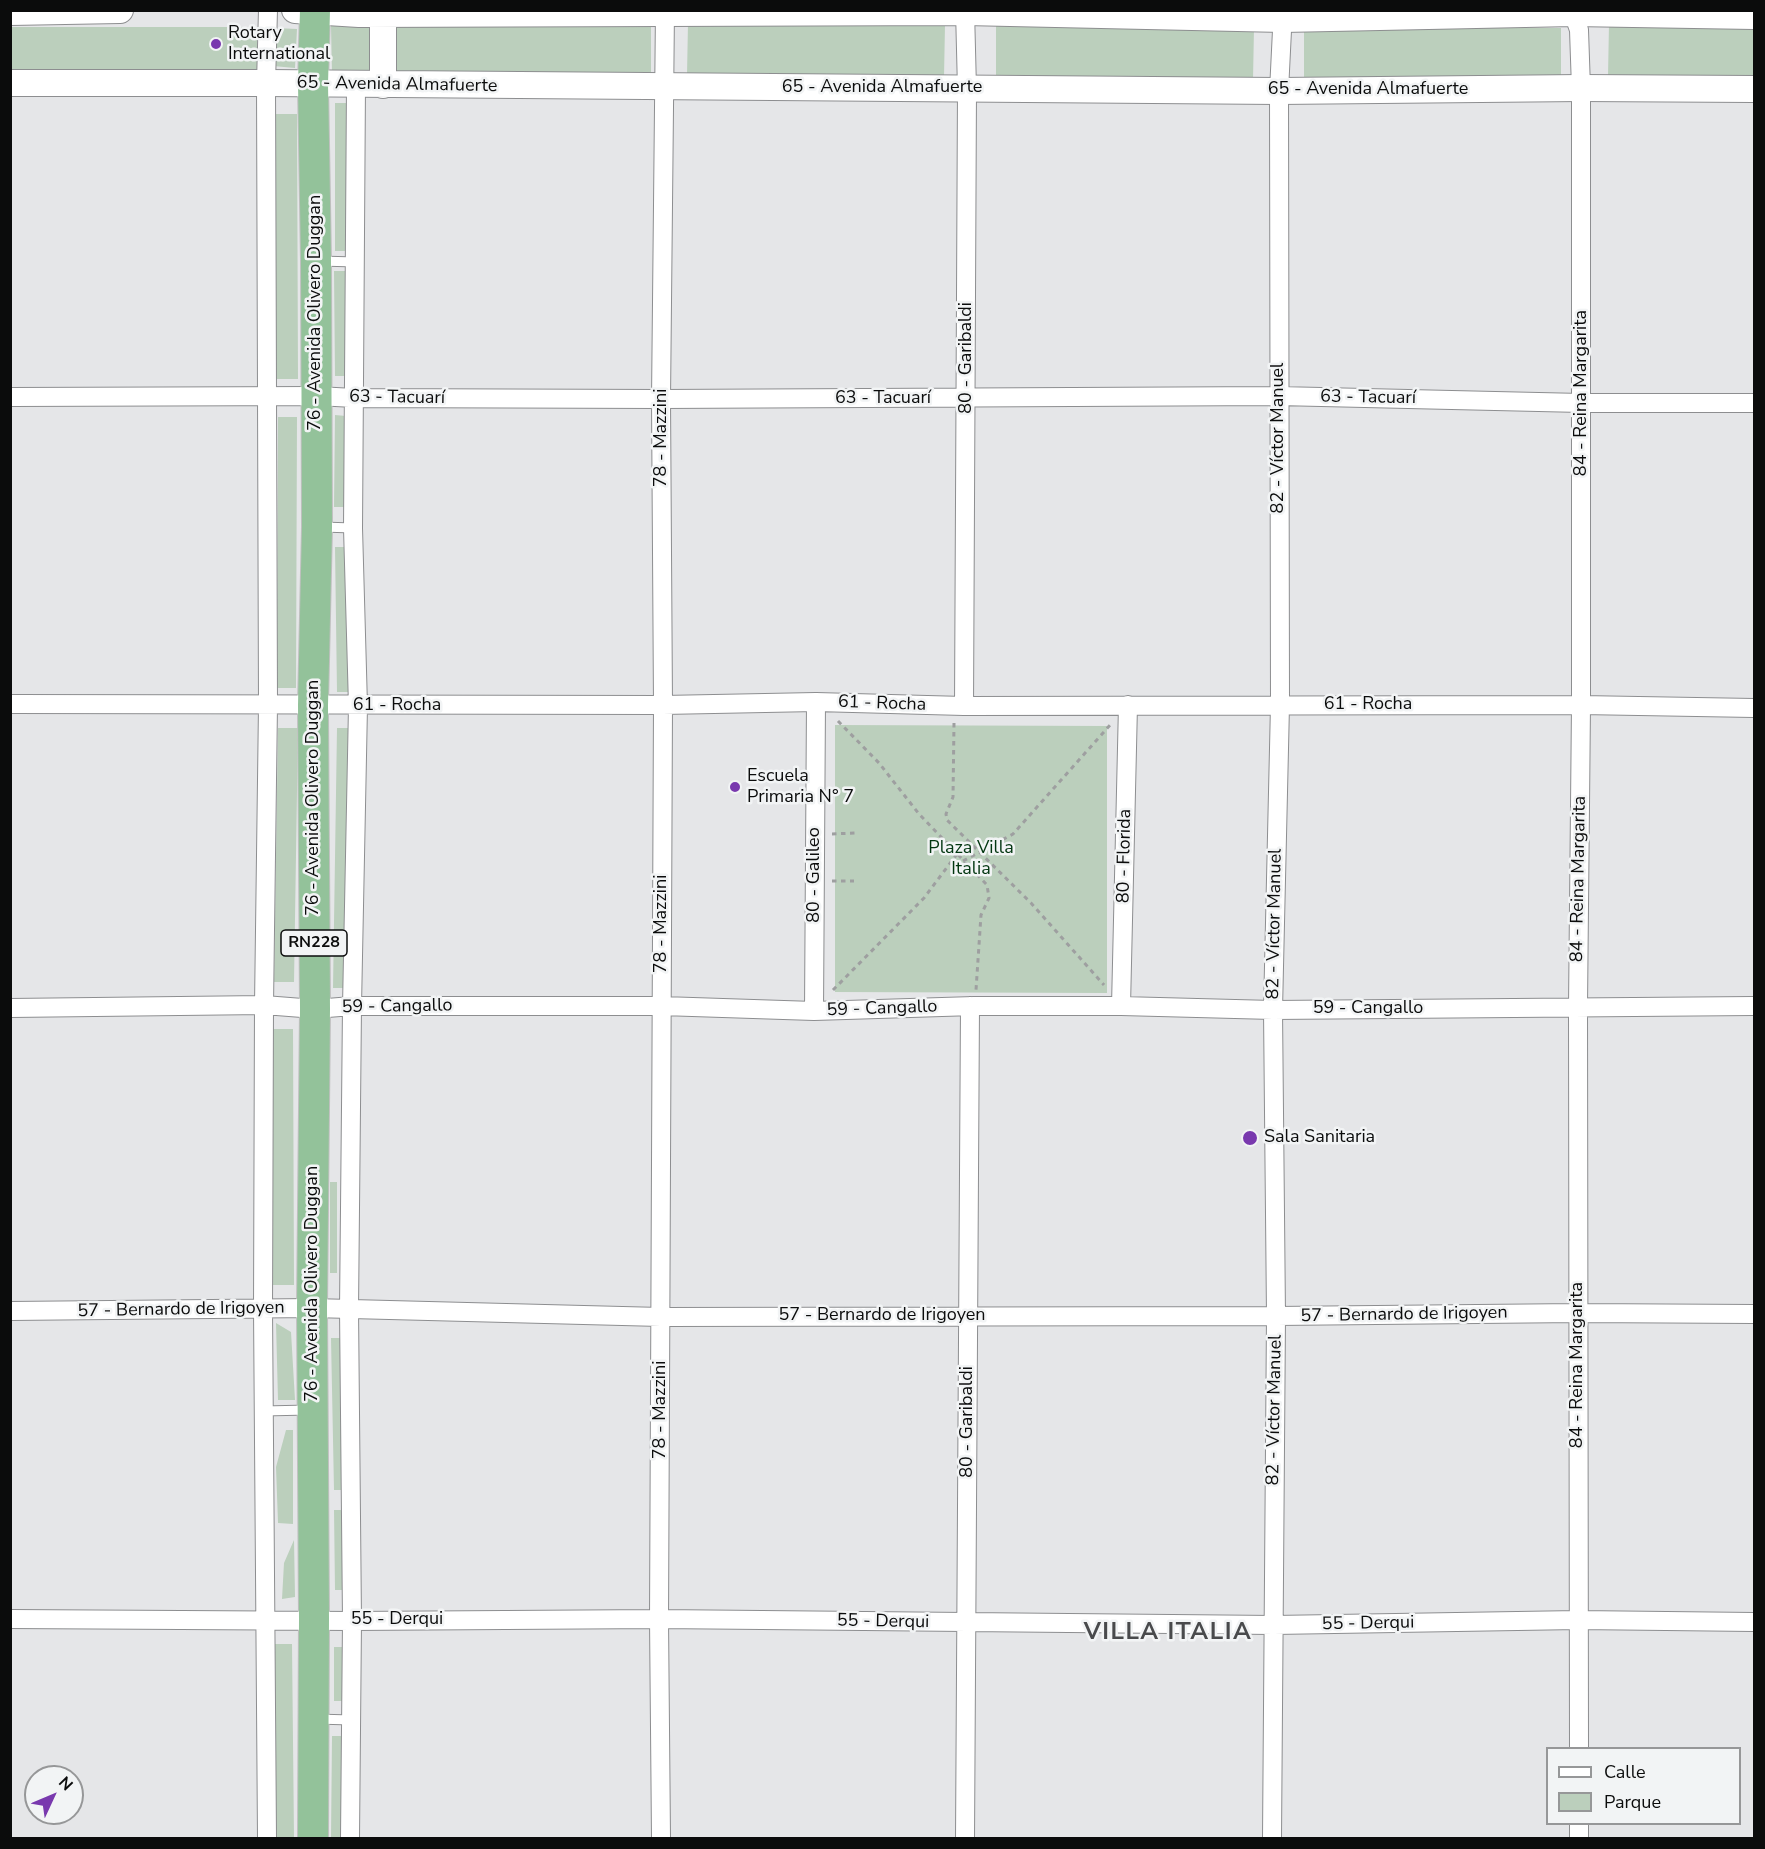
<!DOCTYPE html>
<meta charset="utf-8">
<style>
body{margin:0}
#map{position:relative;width:1765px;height:1849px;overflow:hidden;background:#e5e6e8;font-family:"Nunito Sans",sans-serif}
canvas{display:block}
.frame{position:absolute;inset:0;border:12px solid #0b0c0c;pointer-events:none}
.legend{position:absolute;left:1546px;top:1747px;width:195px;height:78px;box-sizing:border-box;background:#f2f4f5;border:2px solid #969798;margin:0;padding:8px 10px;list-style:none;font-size:18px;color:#0b0c0c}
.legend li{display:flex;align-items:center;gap:12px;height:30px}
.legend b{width:30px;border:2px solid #969798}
.north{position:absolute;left:24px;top:1765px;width:60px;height:60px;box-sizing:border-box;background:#f2f4f5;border:2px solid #969798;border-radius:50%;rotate:46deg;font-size:16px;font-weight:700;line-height:24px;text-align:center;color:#0b0c0c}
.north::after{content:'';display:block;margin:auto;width:21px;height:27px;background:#7939ae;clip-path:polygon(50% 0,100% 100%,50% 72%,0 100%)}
</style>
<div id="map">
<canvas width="1765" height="1849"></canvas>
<div class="frame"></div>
<ul class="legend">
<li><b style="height:8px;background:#fff"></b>Calle</li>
<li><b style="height:16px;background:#bbcfbc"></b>Parque</li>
</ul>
<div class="north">N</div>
</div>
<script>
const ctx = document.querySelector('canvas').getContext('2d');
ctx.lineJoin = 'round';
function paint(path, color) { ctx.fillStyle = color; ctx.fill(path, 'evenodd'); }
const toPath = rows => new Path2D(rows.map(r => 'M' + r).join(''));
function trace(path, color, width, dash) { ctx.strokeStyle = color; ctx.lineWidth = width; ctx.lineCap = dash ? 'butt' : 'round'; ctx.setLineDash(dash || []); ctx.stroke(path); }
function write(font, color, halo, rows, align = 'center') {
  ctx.font = font + ' "Nunito Sans",sans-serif'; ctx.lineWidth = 5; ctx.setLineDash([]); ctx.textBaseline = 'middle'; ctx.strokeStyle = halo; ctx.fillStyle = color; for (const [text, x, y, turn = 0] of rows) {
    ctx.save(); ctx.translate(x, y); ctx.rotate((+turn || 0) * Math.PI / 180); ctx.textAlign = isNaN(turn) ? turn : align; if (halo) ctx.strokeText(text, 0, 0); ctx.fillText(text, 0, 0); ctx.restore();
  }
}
const green = toPath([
 [394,23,651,25,651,77,394,75],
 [688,23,945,25,944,77,687,75],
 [1609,24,1754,25,1754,77,1608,76],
 [331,26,371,26,371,73,332,74],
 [996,26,1254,28,1253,80,996,78],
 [1304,26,1561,28,1561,80,1304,78],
 [11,27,257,27,257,69,11,69],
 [274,28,297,29,295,68,273,66],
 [335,103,347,103,346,251,335,251],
 [273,114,297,114,298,379,274,379],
 [334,271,346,271,347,376,335,376],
 [335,415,346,416,346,507,334,507],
 [278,417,297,417,296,688,277,688],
 [335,547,348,547,349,692,337,692],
 [835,725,1107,726,1107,993,835,992],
 [278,728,298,728,294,982,274,982],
 [337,728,348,728,344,988,333,988],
 [272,1029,293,1029,294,1285,273,1285],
 [330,1182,337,1182,337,1273,330,1273],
 [276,1323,291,1332,295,1400,278,1400],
 [331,1338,342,1338,345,1490,334,1490],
 [286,1430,293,1430,293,1524,278,1523,276,1467],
 [334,1510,343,1510,343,1590,335,1590],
 [294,1540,295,1597,282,1599,284,1563],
 [272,1644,292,1644,294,1838,274,1838],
 [334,1647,344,1647,345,1701,334,1701],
 [332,1736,343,1736,341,1838,331,1838]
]);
const path = toPath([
 [838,721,879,763,919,814,987,885,989,898,981,915,976,990],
 [954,723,953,797,946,814,947,820,1031,903,1104,985],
 [832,834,855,833],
 [963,861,1013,834,1111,724],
 [832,881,854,881],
 [833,990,924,898,957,854]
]);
const service = toPath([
 [319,261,356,262],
 [322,527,353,528],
 [263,1411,309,1410],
 [316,1719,351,1720]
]);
const minor = toPath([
 [1572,10,1579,30,1581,88,1581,705,1578,1007,1579,1748],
 [10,397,317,396,354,398,661,399,1278,396,1582,403,1754,403],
 [10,704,663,705,816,702,964,706,1581,705,1754,708],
 [964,706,967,89,965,10],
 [1121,1006,1128,705],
 [10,1008,264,1005,315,1009,352,1006,662,1006,814,1011,974,1006,1121,1006,1273,1010,1754,1006],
 [814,1011,816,702],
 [10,1311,312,1308,661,1317,1276,1316,1578,1313,1754,1314],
 [10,1619,352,1621,659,1619,1274,1625,1578,1620,1754,1622],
 [1579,1824,1579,1838],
 [267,1838,263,1309,264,1005,268,705,266,83,268,10],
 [350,1838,352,1621,349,1309,352,1006,358,706,353,528,356,85],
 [661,1838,659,1619,663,705,661,399,665,10],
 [965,1838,970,1006],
 [1272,1838,1276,1316,1273,1010,1280,705,1279,91,1283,10]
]);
const secondary = toPath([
 [295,10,359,14,965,12,1283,19,1573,13,1754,16],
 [10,12,120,10],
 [10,83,266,83,1279,91,1581,88,1754,89],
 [383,85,383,14]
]);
const trunk = toPath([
 [313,1838,314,1619,312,1308,315,1009,313,705,317,527,316,261,313,84,315,10]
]);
const markers = [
 [216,44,6,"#7939ae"],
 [735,787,6,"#7939ae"],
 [1250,1138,8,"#7939ae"]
];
const shields = [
 [314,943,66]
];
const shieldNames = [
 ["RN228",314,943]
];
const poiNames = [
 ["Rotary",228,34],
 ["International",228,55],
 ["Escuela",747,777],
 ["Primaria N° 7",747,798],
 ["Sala Sanitaria",1264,1138]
];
const streetNames = [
 ["65 - Avenida Almafuerte",397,85,1],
 ["65 - Avenida Almafuerte",882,88],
 ["65 - Avenida Almafuerte",1368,90],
 ["76 - Avenida Olivero Duggan",316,313,-90],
 ["80 - Garibaldi",967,358,-90],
 ["84 - Reina Margarita",1582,393,-90],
 ["63 - Tacuarí",397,398,1],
 ["63 - Tacuarí",1368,398,1],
 ["63 - Tacuarí",883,399],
 ["78 - Mazzini",662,438,-90],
 ["82 - Víctor Manuel",1279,438,-90],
 ["61 - Rocha",882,704,2],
 ["61 - Rocha",1368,705],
 ["61 - Rocha",397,706],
 ["76 - Avenida Olivero Duggan",314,798,-90],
 ["80 - Florida",1125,856,-89],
 ["80 - Galileo",815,875,-90],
 ["84 - Reina Margarita",1579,879,-89],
 ["78 - Mazzini",662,924,-90],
 ["82 - Víctor Manuel",1275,924,-89],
 ["59 - Cangallo",397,1007,-1],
 ["59 - Cangallo",882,1009,-2],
 ["59 - Cangallo",1368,1009],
 ["76 - Avenida Olivero Duggan",313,1284,-90],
 ["57 - Bernardo de Irigoyen",181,1310,-1],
 ["57 - Bernardo de Irigoyen",1404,1315,-1],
 ["57 - Bernardo de Irigoyen",882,1316],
 ["84 - Reina Margarita",1578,1365,-90],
 ["78 - Mazzini",661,1410,-90],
 ["82 - Víctor Manuel",1275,1410,-89],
 ["80 - Garibaldi",968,1422,-90],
 ["55 - Derqui",397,1620],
 ["55 - Derqui",883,1622,1],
 ["55 - Derqui",1368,1624,-1]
];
const parkNames = [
 ["Plaza Villa",971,849],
 ["Italia",971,870]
];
const districtNames = [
 ["VILLA ITALIA",1168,1633]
];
paint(green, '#bbcfbc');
trace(service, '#8d8e90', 11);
trace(minor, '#8d8e90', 20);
trace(secondary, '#8d8e90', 28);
trace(trunk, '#c0c0c0', 32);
trace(path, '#9e9fa0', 3, [4.5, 4.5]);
trace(service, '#fff', 9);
trace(minor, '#fff', 18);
trace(secondary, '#fff', 26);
trace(trunk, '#93c29a', 30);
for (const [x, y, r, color] of markers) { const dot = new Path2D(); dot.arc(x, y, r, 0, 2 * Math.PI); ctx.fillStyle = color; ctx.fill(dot); trace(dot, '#f2f4f5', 2); }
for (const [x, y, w] of shields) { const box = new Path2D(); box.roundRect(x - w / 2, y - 13, w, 26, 4.5); ctx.fillStyle = '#f2f4f5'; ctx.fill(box); trace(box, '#0b0c0c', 1.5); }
write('bold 16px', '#0b0c0c', null, shieldNames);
write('18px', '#0b0c0c', '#f2f4f5', poiNames, 'left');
write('18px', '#0b0c0c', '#f2f4f5', streetNames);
write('18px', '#023610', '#f2f4f5', parkNames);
ctx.letterSpacing = '1.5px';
write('bold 24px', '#494a4c', '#f2f4f5', districtNames);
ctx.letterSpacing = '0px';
</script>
